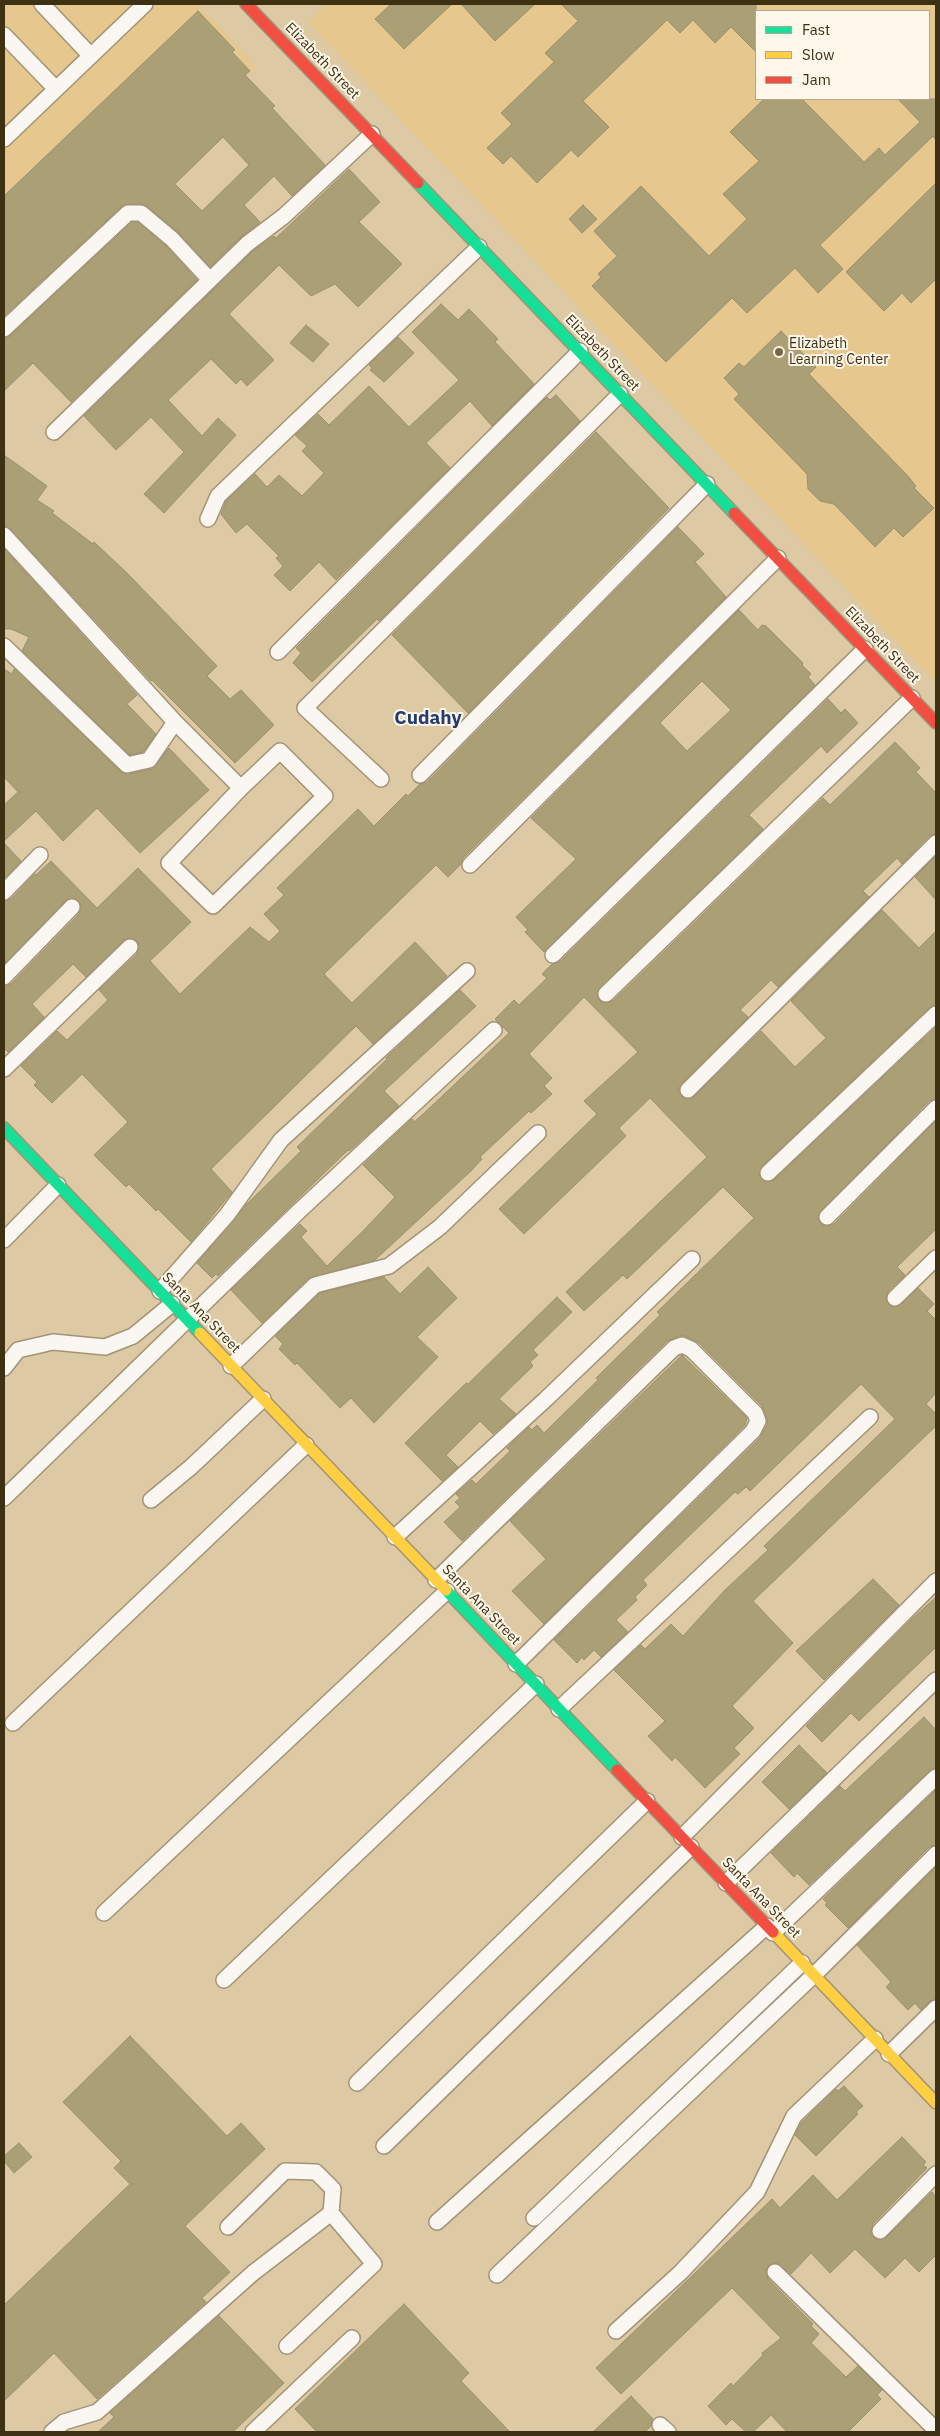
<!DOCTYPE html>
<style>
body{margin:0}
#map{position:relative;width:940px;height:2436px;overflow:hidden;background:#ddcaa5;font-family:"IBM Plex Sans",sans-serif}
canvas{display:block}
.frame{position:absolute;inset:0;border:5px solid #3d3013;pointer-events:none}
.legend{position:absolute;left:755px;top:10px;width:175px;height:90px;box-sizing:border-box;background:#fef7ea;border:1px solid #b1a794;margin:0;padding:6px 9px;list-style:none;font-size:15px;color:#3d3013}
.legend li{display:flex;align-items:center;gap:10px;height:25px}
.legend b{width:25px;border:1px solid #b1a794}
</style>
<div id="map">
<canvas width="940" height="2436"></canvas>
<div class="frame"></div>
<ul class="legend">
<li><b style="height:6px;background:#16e098"></b>Fast</li>
<li><b style="height:6px;background:#ffcf43"></b>Slow</li>
<li><b style="height:6px;background:#f24e42"></b>Jam</li>
</ul>
</div>
<script>
const ctx = document.querySelector('canvas').getContext('2d');
ctx.lineJoin = 'round';
function paint(path, color) { ctx.fillStyle = color; ctx.fill(path, 'evenodd'); }
const toPath = rows => new Path2D(rows.map(r => 'M' + r).join(''));
function trace(path, color, width, dash) { ctx.strokeStyle = color; ctx.lineWidth = width; ctx.lineCap = dash ? 'butt' : 'round'; ctx.setLineDash(dash || []); ctx.stroke(path); }
function write(font, color, halo, rows, align = 'center') {
  ctx.font = font + ' "IBM Plex Sans",sans-serif'; ctx.lineWidth = 4; ctx.setLineDash([]); ctx.textBaseline = 'middle'; ctx.strokeStyle = halo; ctx.fillStyle = color; for (const [text, x, y, turn = 0] of rows) {
    ctx.save(); ctx.translate(x, y); ctx.rotate((+turn || 0) * Math.PI / 180); ctx.textAlign = isNaN(turn) ? turn : align; if (halo) ctx.strokeText(text, 0, 0); ctx.fillText(text, 0, 0); ctx.restore();
  }
}
const built = toPath([
 [4,4,198,4,257,67,4,312],
 [327,4,936,4,936,683,308,22],
 [756,11,929,11,929,99,756,99]
]);
const building = toPath([
 [391,4,452,4,404,49,375,19,391,4],
 [461,4,535,4,495,41,461,4],
 [561,4,756,4,756,52,731,27,715,43,693,20,680,33,667,20,583,101,609,127,578,157,571,150,537,183,511,156,503,164,487,148,512,124,501,113,554,62,545,53,578,21,561,4],
 [198,11,235,50,232,52,250,71,245,75,275,106,272,108,325,165,292,196,274,176,244,205,260,222,241,237,210,267,179,233,147,206,141,204,122,206,4,316,4,196,198,11],
 [223,137,249,165,202,211,175,184,223,137],
 [764,99,802,99,864,162,879,148,885,155,920,122,898,99,936,99,936,140,933,136,820,245,843,269,818,293,795,268,747,313,732,298,666,362,592,286,601,277,598,274,617,256,594,231,641,186,709,256,747,219,723,194,759,161,730,132,764,99],
 [349,169,380,202,359,222,402,264,358,307,335,284,311,296,279,265,229,314,274,360,247,386,241,379,236,384,211,359,168,400,202,436,218,418,236,435,164,513,144,494,184,452,151,417,116,450,84,416,253,251,274,236,276,238,349,169],
 [936,183,936,279,911,303,902,293,884,311,846,272,936,183],
 [583,205,597,219,582,233,569,219,583,205],
 [132,222,138,222,166,246,197,280,71,402,33,363,4,391,4,338,10,336,132,222],
 [441,304,458,320,469,309,498,339,495,342,534,384,492,426,470,401,426,443,450,468,336,580,319,562,290,591,274,575,283,566,276,558,279,556,247,524,236,533,221,514,226,501,255,474,267,487,279,475,302,496,324,473,302,451,307,446,295,435,318,414,329,425,369,386,409,427,459,380,412,332,441,304],
 [306,325,329,344,313,362,290,343,306,325],
 [781,331,816,367,809,374,907,475,916,486,914,488,934,508,903,537,894,528,875,547,834,504,820,501,808,489,807,474,734,399,739,394,724,378,739,363,744,367,781,331],
 [398,337,414,353,384,382,370,370,372,368,369,365,398,337],
 [556,395,580,421,379,621,377,619,312,682,293,663,301,653,296,648,547,397,550,400,556,395],
 [596,432,669,508,468,713,392,635,596,432],
 [4,455,47,486,37,500,54,511,52,513,76,531,93,544,94,542,127,573,217,666,207,676,230,699,241,690,274,725,235,763,152,680,151,681,11,529,4,526,4,455],
 [678,527,704,554,695,562,726,597,463,858,461,864,448,877,436,865,324,974,352,1003,415,942,447,976,373,1044,356,1026,211,1169,232,1192,191,1242,158,1209,156,1211,129,1184,126,1187,94,1155,128,1122,82,1074,52,1103,34,1085,37,1082,21,1066,57,1031,67,1040,108,1000,99,990,137,954,139,944,133,938,124,940,86,977,73,964,32,1004,44,1017,8,1052,4,1048,4,986,11,984,79,914,81,905,75,898,66,900,4,964,4,901,11,899,35,874,36,875,51,861,97,908,138,868,191,922,150,961,180,994,250,927,269,942,280,931,264,914,284,895,277,888,358,809,374,826,406,794,408,796,420,784,427,782,678,527],
 [4,549,137,695,127,704,156,734,143,752,130,755,22,651,29,637,11,629,4,629,4,549],
 [739,610,758,630,762,625,766,626,803,663,802,665,811,674,808,677,815,685,544,952,525,932,528,930,516,917,576,859,531,818,739,610],
 [702,681,731,710,687,751,660,723,702,681],
 [4,669,12,674,14,669,121,772,129,774,152,769,169,748,209,790,140,853,97,808,63,841,36,811,4,841,4,805,18,792,4,777,4,669],
 [828,699,841,713,845,709,858,723,827,753,821,746,749,815,763,829,597,992,599,1000,603,1003,613,1001,823,798,830,805,895,742,920,768,916,772,936,793,936,834,929,836,902,864,897,858,863,891,869,897,778,987,771,980,740,1010,748,1017,679,1088,679,1093,685,1099,694,1097,761,1031,795,1067,826,1038,791,1001,882,910,919,948,936,931,936,1005,930,1007,762,1166,759,1175,765,1182,774,1180,936,1027,936,1099,929,1101,818,1215,820,1223,824,1226,834,1224,936,1121,936,1229,897,1267,905,1275,888,1291,886,1300,892,1307,898,1307,918,1288,934,1304,927,1311,936,1320,936,1393,926,1404,936,1414,936,1426,753,1601,793,1643,732,1706,754,1728,734,1748,740,1754,705,1788,675,1757,672,1761,648,1736,665,1721,614,1670,641,1645,645,1649,671,1624,683,1636,725,1590,768,1550,764,1546,895,1419,861,1384,750,1491,746,1487,738,1494,735,1492,643,1580,647,1585,635,1597,637,1600,616,1620,628,1632,601,1657,594,1650,584,1660,582,1657,577,1663,554,1640,760,1438,767,1425,767,1418,762,1406,698,1342,685,1336,679,1336,667,1341,462,1541,444,1522,460,1507,455,1502,460,1498,456,1494,472,1480,476,1484,510,1451,507,1448,529,1427,532,1430,537,1425,544,1433,598,1380,596,1378,660,1315,657,1312,754,1218,723,1187,627,1279,623,1275,584,1311,566,1292,707,1157,650,1098,619,1128,626,1136,524,1234,499,1209,597,1114,584,1101,638,1052,584,997,529,1054,552,1078,544,1086,552,1094,531,1113,529,1111,480,1157,482,1159,472,1170,375,1260,309,1278,262,1323,231,1290,300,1224,307,1231,301,1237,327,1266,365,1229,395,1197,363,1165,412,1119,414,1122,421,1116,509,1033,495,1019,514,1000,519,1005,547,978,542,974,552,964,560,962,828,699],
 [4,843,21,861,4,879,4,843],
 [936,856,936,900,915,877,936,856],
 [460,990,476,1006,384,1091,399,1106,349,1151,348,1150,218,1276,216,1274,212,1278,197,1263,246,1205,301,1151,297,1147,387,1059,386,1058,460,990],
 [428,1267,457,1298,417,1337,438,1357,374,1423,351,1398,340,1408,297,1363,295,1365,279,1349,283,1344,275,1336,320,1293,384,1277,400,1294,428,1267],
 [557,1297,572,1312,533,1350,538,1355,530,1362,533,1366,499,1399,516,1414,493,1434,480,1421,446,1455,458,1467,442,1481,405,1443,466,1383,468,1384,557,1297],
 [682,1355,747,1418,745,1425,544,1624,512,1591,546,1559,510,1521,682,1355],
 [873,1579,899,1605,824,1680,796,1651,873,1579],
 [936,1597,936,1647,859,1721,851,1713,822,1742,806,1726,912,1619,936,1597],
 [924,1717,936,1730,936,1768,930,1770,809,1885,797,1873,794,1877,771,1853,840,1786,845,1791,924,1717],
 [799,1745,827,1773,789,1809,762,1782,799,1745],
 [936,1790,936,1845,929,1847,848,1928,825,1905,827,1903,823,1899,936,1790],
 [936,1867,936,1999,930,2001,921,2010,915,2003,908,2010,886,1987,891,1982,857,1945,936,1867],
 [130,2036,227,2136,241,2123,265,2149,185,2226,230,2272,202,2298,206,2302,97,2399,54,2353,4,2401,4,2305,130,2184,114,2168,121,2161,63,2102,130,2036],
 [844,2086,863,2106,856,2112,858,2114,816,2156,795,2135,802,2122,836,2089,838,2091,844,2086],
 [902,2137,926,2162,923,2165,927,2168,873,2224,871,2234,878,2240,886,2238,932,2192,936,2197,936,2255,919,2272,905,2258,885,2278,855,2249,830,2273,811,2253,791,2274,777,2263,769,2265,766,2270,768,2279,813,2324,811,2326,819,2334,811,2343,846,2377,858,2366,882,2390,877,2395,881,2399,848,2432,787,2432,771,2415,753,2432,746,2432,732,2419,726,2425,708,2406,731,2383,733,2386,763,2355,762,2353,781,2338,732,2288,621,2394,596,2368,772,2199,780,2208,813,2175,837,2200,902,2137],
 [19,2143,32,2157,14,2173,4,2161,4,2156,19,2143],
 [404,2304,469,2373,461,2381,510,2432,317,2432,295,2409,404,2304],
 [219,2316,284,2383,233,2432,98,2432,114,2417,110,2413,219,2316],
 [631,2396,653,2419,651,2426,645,2432,593,2432,631,2396]
]);
const lane = toPath([
 [42,4,91,56],
 [4,35,56,89],
 [4,139,145,4],
 [4,329,128,213,141,213,172,239,210,280],
 [54,432,247,244,284,216,372,134],
 [208,519,218,496,479,247],
 [4,535,175,722,149,760,127,765,4,646],
 [278,652,580,351],
 [175,722,241,788,280,751,325,796,213,906,169,863,241,788],
 [420,775,707,484],
 [381,779,305,708,620,394],
 [470,865,778,558],
 [4,892,40,855],
 [553,955,865,649],
 [4,977,72,907],
 [606,994,912,698],
 [4,1069,130,947],
 [688,1090,936,843],
 [768,1173,936,1014],
 [827,1217,936,1108],
 [4,1240,58,1185],
 [160,1291,227,1215,281,1140,467,971],
 [895,1298,936,1258],
 [231,1366,315,1285,389,1266,440,1227,538,1133],
 [4,1368,18,1350,53,1342,105,1347,133,1336,172,1304],
 [4,1498,298,1212,494,1030],
 [151,1500,191,1467,263,1399],
 [395,1537,546,1399,692,1259],
 [436,1580,674,1348,682,1345,691,1349,755,1413,758,1421,753,1431,516,1664],
 [559,1709,870,1417],
 [13,1723,306,1445],
 [682,1837,936,1581],
 [726,1883,936,1680],
 [104,1913,447,1591],
 [773,1933,936,1777],
 [224,1980,536,1684],
 [889,2054,936,2008],
 [357,2083,647,1801],
 [384,2146,691,1847],
 [534,2218,802,1963],
 [437,2222,767,1926],
 [228,2227,285,2171,316,2172,333,2189,331,2213],
 [880,2231,936,2174],
 [775,2272,936,2430],
 [497,2275,814,1975,936,1854],
 [616,2331,680,2273,757,2192,794,2116,875,2039],
 [660,2425,668,2432],
 [52,2432,64,2422,97,2412,253,2273,331,2213,374,2264,287,2346],
 [253,2432,352,2338]
]);
const fast = toPath([
 [418,183,734,513],
 [4,1128,200,1333],
 [446,1590,617,1770]
]);
const slow = toPath([
 [200,1333,446,1590],
 [773,1932,936,2103]
]);
const jam = toPath([
 [246,4,418,183],
 [734,513,936,723],
 [617,1770,773,1932]
]);
const markers = [
 [779,352,5,"#756646"]
];
const streetNames = [
 ["Elizabeth Street",322,61,46],
 ["Elizabeth Street",602,353,46],
 ["Elizabeth Street",882,645,46],
 ["Santa Ana Street",201,1313,46],
 ["Santa Ana Street",481,1605,46],
 ["Santa Ana Street",761,1898,46]
];
const poiNames = [
 ["Elizabeth",789,344],
 ["Learning Center",789,360]
];
const districtNames = [
 ["Cudahy",428,719]
];
paint(built, '#e6c88e');
paint(building, '#aba075');
trace(building, '#998f71', 1);
trace(lane, '#a29376', 18);
trace(fast, '#a29376', 14);
trace(slow, '#a29376', 14);
trace(jam, '#a29376', 14);
trace(lane, '#faf7f2', 15);
trace(fast, '#16e098', 11);
trace(slow, '#ffcf43', 11);
trace(jam, '#f24e42', 11);
for (const [x, y, r, color] of markers) { const dot = new Path2D(); dot.arc(x, y, r, 0, 2 * Math.PI); ctx.fillStyle = color; ctx.fill(dot); trace(dot, '#fef7ea', 2); }
write('14px', '#3d3013', '#fef7ea', streetNames);
write('14px', '#3d3013', '#fef7ea', poiNames, 'left');
write('bold 19px', '#223b72', '#fef7ea', districtNames);
</script>
